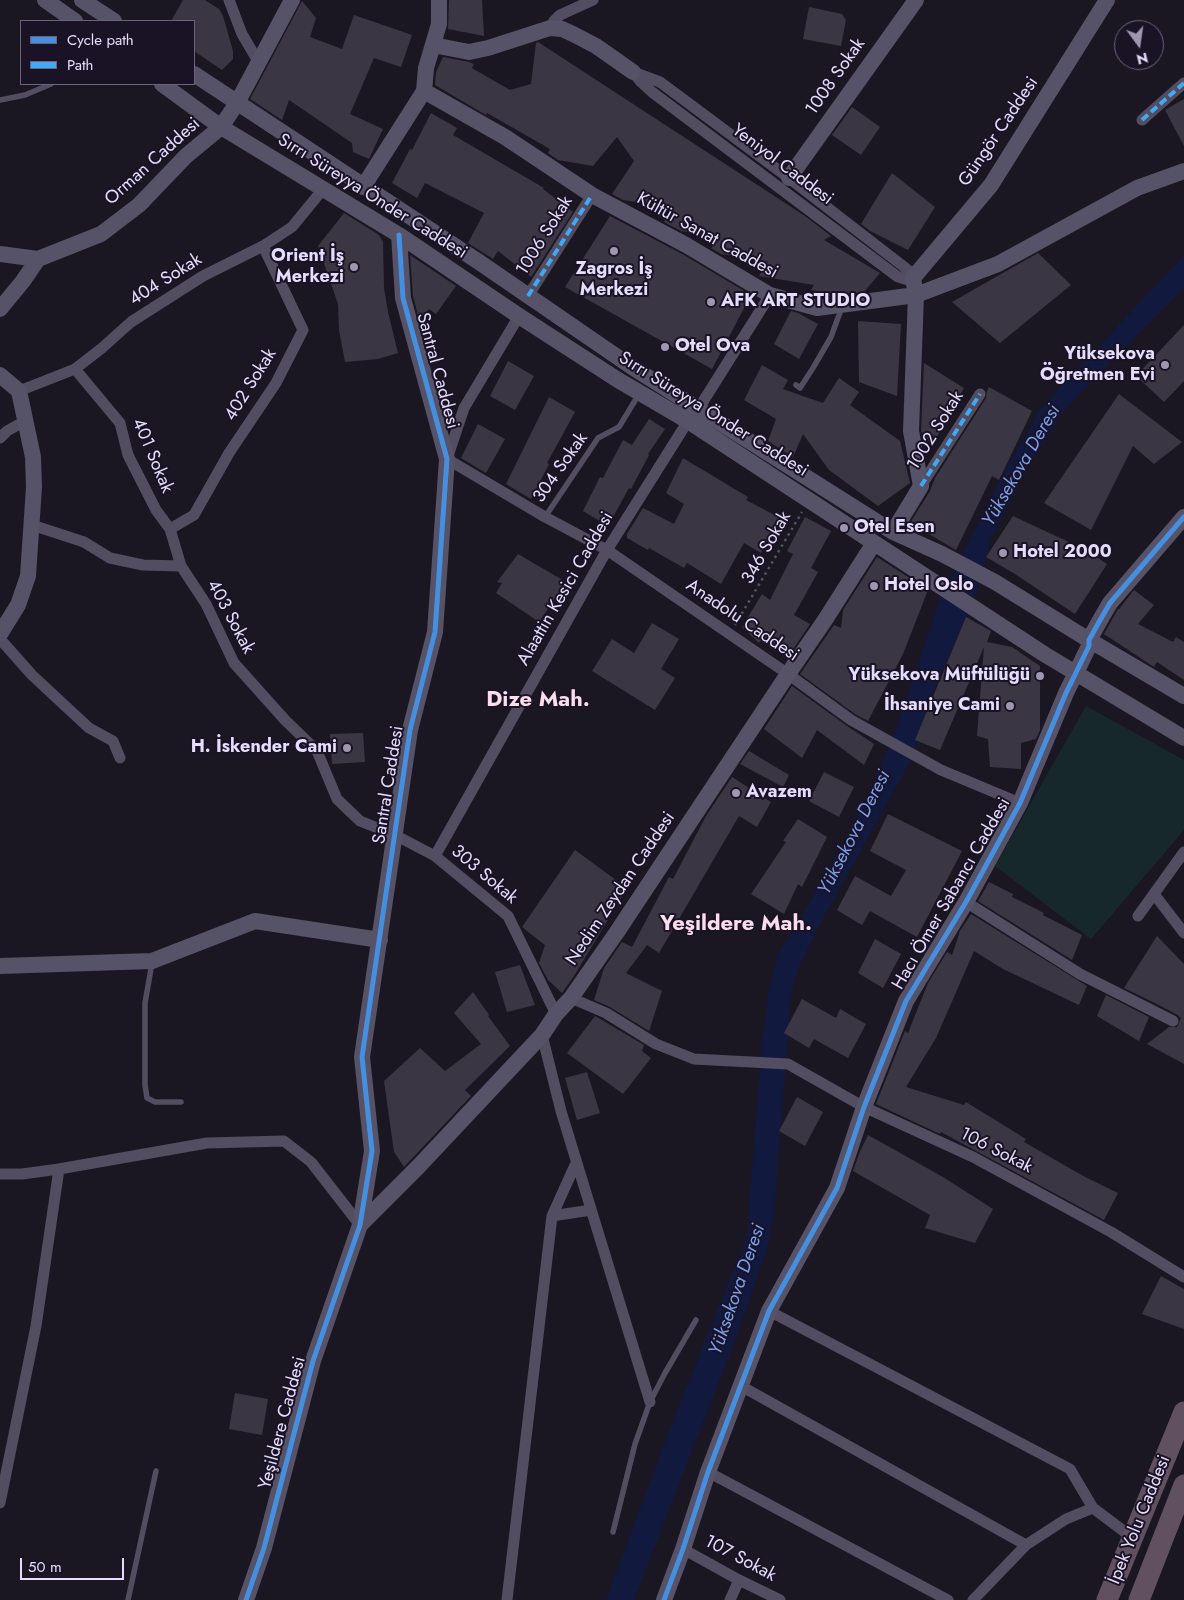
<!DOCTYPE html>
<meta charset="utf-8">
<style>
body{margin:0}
#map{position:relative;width:1184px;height:1600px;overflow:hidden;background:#1b1722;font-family:Jost,sans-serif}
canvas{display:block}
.legend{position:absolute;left:20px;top:20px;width:175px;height:65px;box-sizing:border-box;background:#1a1326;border:1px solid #6c637b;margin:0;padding:6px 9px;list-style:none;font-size:15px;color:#e6dcfb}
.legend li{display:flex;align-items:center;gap:10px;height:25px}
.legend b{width:25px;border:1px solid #6c637b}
.north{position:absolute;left:1114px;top:20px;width:50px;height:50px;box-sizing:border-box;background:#1a1326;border:1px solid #6c637b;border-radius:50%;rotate:166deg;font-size:14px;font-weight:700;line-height:20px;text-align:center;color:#e6dcfb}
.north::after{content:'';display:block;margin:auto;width:18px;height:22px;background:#9f97af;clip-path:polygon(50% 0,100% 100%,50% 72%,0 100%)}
.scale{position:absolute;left:20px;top:1558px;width:104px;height:22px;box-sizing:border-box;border:2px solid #e6dcfb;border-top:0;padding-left:6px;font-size:15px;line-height:18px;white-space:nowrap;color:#e6dcfb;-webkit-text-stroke:4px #1a1326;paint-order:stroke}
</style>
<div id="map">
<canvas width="1184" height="1600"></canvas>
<ul class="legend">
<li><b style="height:6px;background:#468fdf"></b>Cycle path</li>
<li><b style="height:6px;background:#3fa9f5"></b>Path</li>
</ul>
<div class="north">N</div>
<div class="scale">50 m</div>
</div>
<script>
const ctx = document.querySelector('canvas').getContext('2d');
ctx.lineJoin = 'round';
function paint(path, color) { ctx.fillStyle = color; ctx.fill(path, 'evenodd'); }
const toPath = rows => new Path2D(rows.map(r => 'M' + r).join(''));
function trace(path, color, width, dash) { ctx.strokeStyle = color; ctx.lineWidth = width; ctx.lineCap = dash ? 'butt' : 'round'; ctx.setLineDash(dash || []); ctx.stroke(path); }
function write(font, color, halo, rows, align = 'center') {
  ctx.font = font + ' Jost,sans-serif'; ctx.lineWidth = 4; ctx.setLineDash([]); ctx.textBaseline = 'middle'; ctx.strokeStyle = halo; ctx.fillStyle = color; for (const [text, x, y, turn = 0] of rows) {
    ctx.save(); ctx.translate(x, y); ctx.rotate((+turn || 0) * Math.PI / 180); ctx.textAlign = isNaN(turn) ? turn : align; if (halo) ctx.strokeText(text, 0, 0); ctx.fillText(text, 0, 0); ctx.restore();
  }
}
const green = toPath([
 [1086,706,1184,760,1184,830,1091,939,995,866]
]);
const water = toPath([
 [1184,255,1184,288,1063,411,1025,473,991,539,977,591,932,695,912,758,820,924,799,967,791,995,774,1214,766,1252,736,1338,634,1600,606,1600,668,1434,747,1236,762,1041,769,990,778,953,798,923,856,820,892,741,938,604,1000,480,1038,413,1058,390]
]);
const building = toPath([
 [183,0,205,0,219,9,223,16,233,51,233,59,222,70,194,51,194,21,171,21],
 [449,0,482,0,484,36,448,29],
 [302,1,316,18,310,37,342,49,354,15,412,35,401,67,374,58,350,114,383,129,369,159,353,152,352,143,289,100,282,120,250,99],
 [809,7,842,14,846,20,841,46,803,39],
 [538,42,805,216,831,236,824,240,880,273,864,292,841,295,811,290,814,285,759,276,768,262,721,254,711,248,719,237,681,231,664,222,672,208,623,200,612,194,634,161,617,137,593,166,558,160,548,153,550,149,487,113,486,115,435,85,436,72,443,57,469,62,474,64,472,68,510,90,531,84,536,43],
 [1184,99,1184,146,1165,110],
 [852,107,880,127,861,155,832,135],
 [431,113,457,128,453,135,544,188,543,189,573,212,531,277,498,251,493,259,468,243,484,213,425,183,417,198,392,183,410,149,412,150],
 [892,173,935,207,908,250,870,231,861,224],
 [344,213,379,235,383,242,384,288,388,312,398,353,378,359,345,362,339,330,338,304,318,246],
 [610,216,684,255,751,295,712,369,565,287],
 [1038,253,1071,285,1000,343,952,302],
 [410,255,456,286,436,314,429,309,420,323,413,296],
 [791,311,798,313,818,324,799,359,774,344],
 [858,321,901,324,897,396,859,382],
 [1184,325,1184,381,1164,402,1136,376],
 [508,361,534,376,515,410,490,396],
 [924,363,964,388,933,444,923,439,921,430],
 [762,365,788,380,783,389,823,403,839,378,859,392,850,405,900,441,910,483,878,506,829,470,803,434,793,457,768,441,776,419,744,400],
 [989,387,1032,411,999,480,992,476,956,550,910,523,930,491,935,478,986,398,987,391],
 [1119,394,1182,442,1154,464,1133,446,1091,530,1044,503],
 [549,397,575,412,547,463,549,464,531,499,506,484],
 [649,419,665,429,648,454,649,455,631,489,629,488,608,526,583,511,600,477,603,478,623,440,632,445],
 [478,424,505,439,486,473,461,458],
 [683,458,748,497,746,500,780,518,761,553,744,543,721,584,687,563,684,568,649,548,648,550,627,538,627,534,643,508,674,524,684,504,666,493],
 [1013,516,1088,551,1107,564,1075,614,1015,574,986,557],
 [805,517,831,531,811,568,818,572,794,615,810,624,788,657,760,641,759,643,742,627,762,594,770,600,793,554,787,551],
 [518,554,566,582,539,622,496,593,502,583,497,582],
 [877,557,928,590,903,654,868,721,855,714,800,674,834,625,841,628,843,610],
 [1134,590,1154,605,1138,624,1173,642,1176,637,1184,642,1184,680,1157,662,1154,667,1104,634,1118,609,1119,609],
 [966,617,991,631,987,642,1012,647,1040,666,1040,730,1036,739,1021,743,1021,769,990,767,988,739,977,736,984,647,940,750,915,740],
 [652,623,679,639,661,669,675,678,655,710,592,671,612,639,634,653],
 [792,686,847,726,874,744,864,765,817,730,802,758,764,729],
 [363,733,365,762,332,764,330,734],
 [749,751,789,775,783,787,740,764],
 [824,772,854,787,839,817,809,801],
 [732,777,771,802,757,827,739,816,659,953,647,945,626,973,662,991,649,1031,610,1007,594,1000,604,968,622,942,632,947,669,877,673,879,706,816],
 [888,814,962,851,917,937,870,911,862,925,837,910,855,876,891,896,906,870,870,851],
 [798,819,827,837,802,887,798,884,784,914,751,894,786,842,783,841],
 [575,850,627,888,574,976,562,993,548,980,539,963,545,945,522,927],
 [989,882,1013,894,1012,897,1044,913,1043,915,1082,935,1072,960,978,901],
 [971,914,1087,986,1079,1005,1003,969,974,951,936,1038,906,1087,964,1105,966,1102,1026,1139,1024,1142,1085,1177,1118,1193,1104,1220,941,1132,940,1134,876,1104,905,1031,908,1033,928,983,947,952,952,955,960,931],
 [1157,936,1184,964,1184,1064,1147,1044,1169,1027,1177,1027,1181,1018,1176,1014,1155,1003,1124,988],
 [875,939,901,954,883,988,858,973],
 [520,965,535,1005,507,1012,495,972],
 [473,992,489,1015,488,1016,510,1046,465,1090,471,1096,404,1167,394,1152,384,1081,420,1048,445,1071,481,1044,454,1013],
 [1106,995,1149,1017,1139,1041,1097,1016],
 [802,999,836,1018,840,1009,866,1024,848,1058,814,1039,809,1048,784,1033],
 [595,1016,644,1045,642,1051,651,1058,623,1094,567,1053],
 [587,1072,600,1113,577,1120,565,1078],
 [797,1097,823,1112,805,1146,779,1131],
 [868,1135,943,1177,993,1209,975,1243,925,1228,930,1215,853,1171,859,1154],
 [1161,1276,1184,1289,1184,1329,1142,1314],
 [235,1393,268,1399,262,1435,229,1429]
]);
const path = toPath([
 [735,625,802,512]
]);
const lane = toPath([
 [0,100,25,95,51,84],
 [796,385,800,388,813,368,831,337,842,307],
 [545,517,598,438,619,427,639,394],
 [152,963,145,1003,145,1085,147,1098,155,1102,181,1102],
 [613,1532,635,1444,650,1402,665,1373,696,1320],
 [128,1600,156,1471]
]);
const street = toPath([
 [229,0,242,34,259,63],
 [550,28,554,21,560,15,593,0],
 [633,72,660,82,789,178,903,266,910,272,913,278,908,280,898,277,652,92,641,82,633,72],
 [1142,120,1184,83],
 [528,296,592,195],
 [519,316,464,408,447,459,545,517,607,550,788,674,851,720,941,770,1020,803],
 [75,369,120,423,128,455,156,510,170,529,181,566],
 [19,391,75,369,102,348,131,322,203,276,263,246,292,227,324,188],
 [699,408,770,295],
 [0,438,7,431,25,421],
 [921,486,980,394],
 [32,525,84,542,110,558,143,565,181,566,206,604,234,663,285,720,317,751,337,799,360,821,395,835,435,856,508,916,556,1014],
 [170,529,194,515,229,453,276,383,303,330,263,246],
 [0,639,32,675,89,728,113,741,120,758],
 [435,856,607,550,688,421],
 [1154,894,1184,933],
 [966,902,1080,974,1173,1021],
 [1138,916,1184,852],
 [571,998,606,1013,656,1044,694,1059,788,1064,864,1107,973,1157,1111,1232,1184,1277],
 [542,1035,561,1111,650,1402],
 [0,1174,22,1174,59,1169,207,1143,284,1141,311,1162,360,1225],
 [552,1216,591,1210],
 [769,1311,1070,1469,1093,1508],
 [741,1386,1026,1545,1066,1519,1093,1508,1133,1538],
 [708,1472,948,1600],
 [0,1503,36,1326,59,1169],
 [683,1549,739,1580,780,1600],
 [507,1600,552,1216,576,1163],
 [730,1600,739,1580],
 [973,1600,1026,1545]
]);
const secondary = toPath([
 [45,0,75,21],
 [82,0,114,21],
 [433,45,469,52,488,48,550,28,562,29,573,34,596,46,633,72],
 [194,74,479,262,632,367,893,532,942,554,995,582,1089,640,1184,696],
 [162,84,221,127,399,235,519,316,618,380,688,421,1044,654,1184,738],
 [424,91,505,137,592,195,686,245,770,295,817,308,916,295,998,264,1137,188,1184,171],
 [789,178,916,0],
 [363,187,424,91,426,68,439,24,439,0],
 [0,254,38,259,101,234,139,205,186,156,221,127,237,103,292,0],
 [0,309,23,281,38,259],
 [0,375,19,391,33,457,34,487,28,576,18,605,0,634],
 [893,532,921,486,911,431,916,295,913,278,991,185,1107,0],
 [0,966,152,961,255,921,380,940],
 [360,1225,418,1167,542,1035,556,1014,571,998,617,932,788,674,825,620,874,543],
 [246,1600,264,1548,313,1361,360,1225,372,1151,362,1057,410,730,435,632,447,459,403,298,399,235],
 [664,1600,683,1549,708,1472,769,1311,837,1188,864,1107,906,1001,966,902,1020,803,1066,693,1089,646,1089,640,1099,622,1110,603,1184,517]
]);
const highway = toPath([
 [1107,1600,1184,1412],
 [1139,1600,1184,1485]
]);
const quiet = toPath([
 [1142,120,1184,83],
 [528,296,592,195],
 [921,486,980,394]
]);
const cycleway = toPath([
 [246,1600,264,1548,313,1361,360,1225,372,1151,362,1057,410,730,435,632,447,459,403,298,399,235],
 [664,1600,683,1549,708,1472,769,1311,837,1188,864,1107,906,1001,966,902,1020,803,1066,693,1089,646,1089,640,1099,622,1110,603,1184,517]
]);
const markers = [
 [614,251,5,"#9f97af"],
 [354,267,5,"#9f97af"],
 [711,302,5,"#9f97af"],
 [665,347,5,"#9f97af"],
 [1165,365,5,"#9f97af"],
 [844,528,5,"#9f97af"],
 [1003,553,5,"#9f97af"],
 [874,586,5,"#9f97af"],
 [1040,676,5,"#9f97af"],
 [1010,706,5,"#9f97af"],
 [347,748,5,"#9f97af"],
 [736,793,5,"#9f97af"]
];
const streetNames = [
 ["1008 Sokak",836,77,-55],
 ["Güngör Caddesi",999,132,-56],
 ["Orman Caddesi",153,162,-42],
 ["Yeniyol Caddesi",782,165,37],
 ["Sırrı Süreyya Önder Caddesi",372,197,32],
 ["1006 Sokak",545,236,-58],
 ["Kültür Sanat Caddesi",707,236,29],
 ["404 Sokak",166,280,-32],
 ["Santral Caddesi",437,371,75],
 ["402 Sokak",251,385,-58],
 ["Sırrı Süreyya Önder Caddesi",713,415,32],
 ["1002 Sokak",936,431,-58],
 ["401 Sokak",152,456,67],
 ["304 Sokak",561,468,-55],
 ["346 Sokak",767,548,-60],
 ["Alaattin Kesici Caddesi",566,589,-60],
 ["403 Sokak",230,617,62],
 ["Anadolu Caddesi",742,621,34],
 ["Santral Caddesi",389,785,-81],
 ["303 Sokak",484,875,40],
 ["Nedim Zeydan Caddesi",621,889,-56],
 ["Hacı Ömer Sabancı Caddesi",952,894,-60],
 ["106 Sokak",996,1151,27],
 ["Yeşildere Caddesi",283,1423,-75],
 ["İpek Yolu Caddesi",1140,1520,-68],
 ["107 Sokak",740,1559,28]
];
const poiNames = [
 ["Orient İş",344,257,"right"],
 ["Merkezi",344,278,"right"],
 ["Zagros İş",614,270,"center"],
 ["Merkezi",614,291,"center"],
 ["AFK ART STUDIO",721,302],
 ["Otel Ova",675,347],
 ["Yüksekova",1155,355,"right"],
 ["Öğretmen Evi",1155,376,"right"],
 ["Otel Esen",854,528],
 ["Hotel 2000",1013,553],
 ["Hotel Oslo",884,586],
 ["Yüksekova Müftülüğü",1030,676,"right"],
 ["İhsaniye Cami",1000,706,"right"],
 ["H. İskender Cami",337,748,"right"],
 ["Avazem",746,793]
];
const waterNames = [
 ["Yüksekova Deresi",1022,466,-60],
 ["Yüksekova Deresi",855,833,-63],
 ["Yüksekova Deresi",738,1290,-71]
];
const districtNames = [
 ["Dize Mah.",538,701],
 ["Yeşildere Mah.",736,925]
];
paint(green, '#17282d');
paint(water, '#12193e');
paint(building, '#3b3643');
trace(path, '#4d5462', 2.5, [2.5, 4]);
trace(lane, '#524d61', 5.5);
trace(street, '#524d61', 11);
trace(secondary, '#565267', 16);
trace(highway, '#615060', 21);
trace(quiet, '#3fa9f5', 4, [8, 4]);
trace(cycleway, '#468fdf', 5);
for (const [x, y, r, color] of markers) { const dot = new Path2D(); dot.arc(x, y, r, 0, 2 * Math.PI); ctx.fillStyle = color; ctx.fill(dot); trace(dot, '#1a1326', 2); }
write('18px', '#e6dcfb', '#1a1326', streetNames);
write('bold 18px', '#e6dcfb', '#1a1326', poiNames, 'left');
write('italic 19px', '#779fee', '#1a1326', waterNames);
write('bold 22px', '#fbdeea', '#1a1326', districtNames);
</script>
